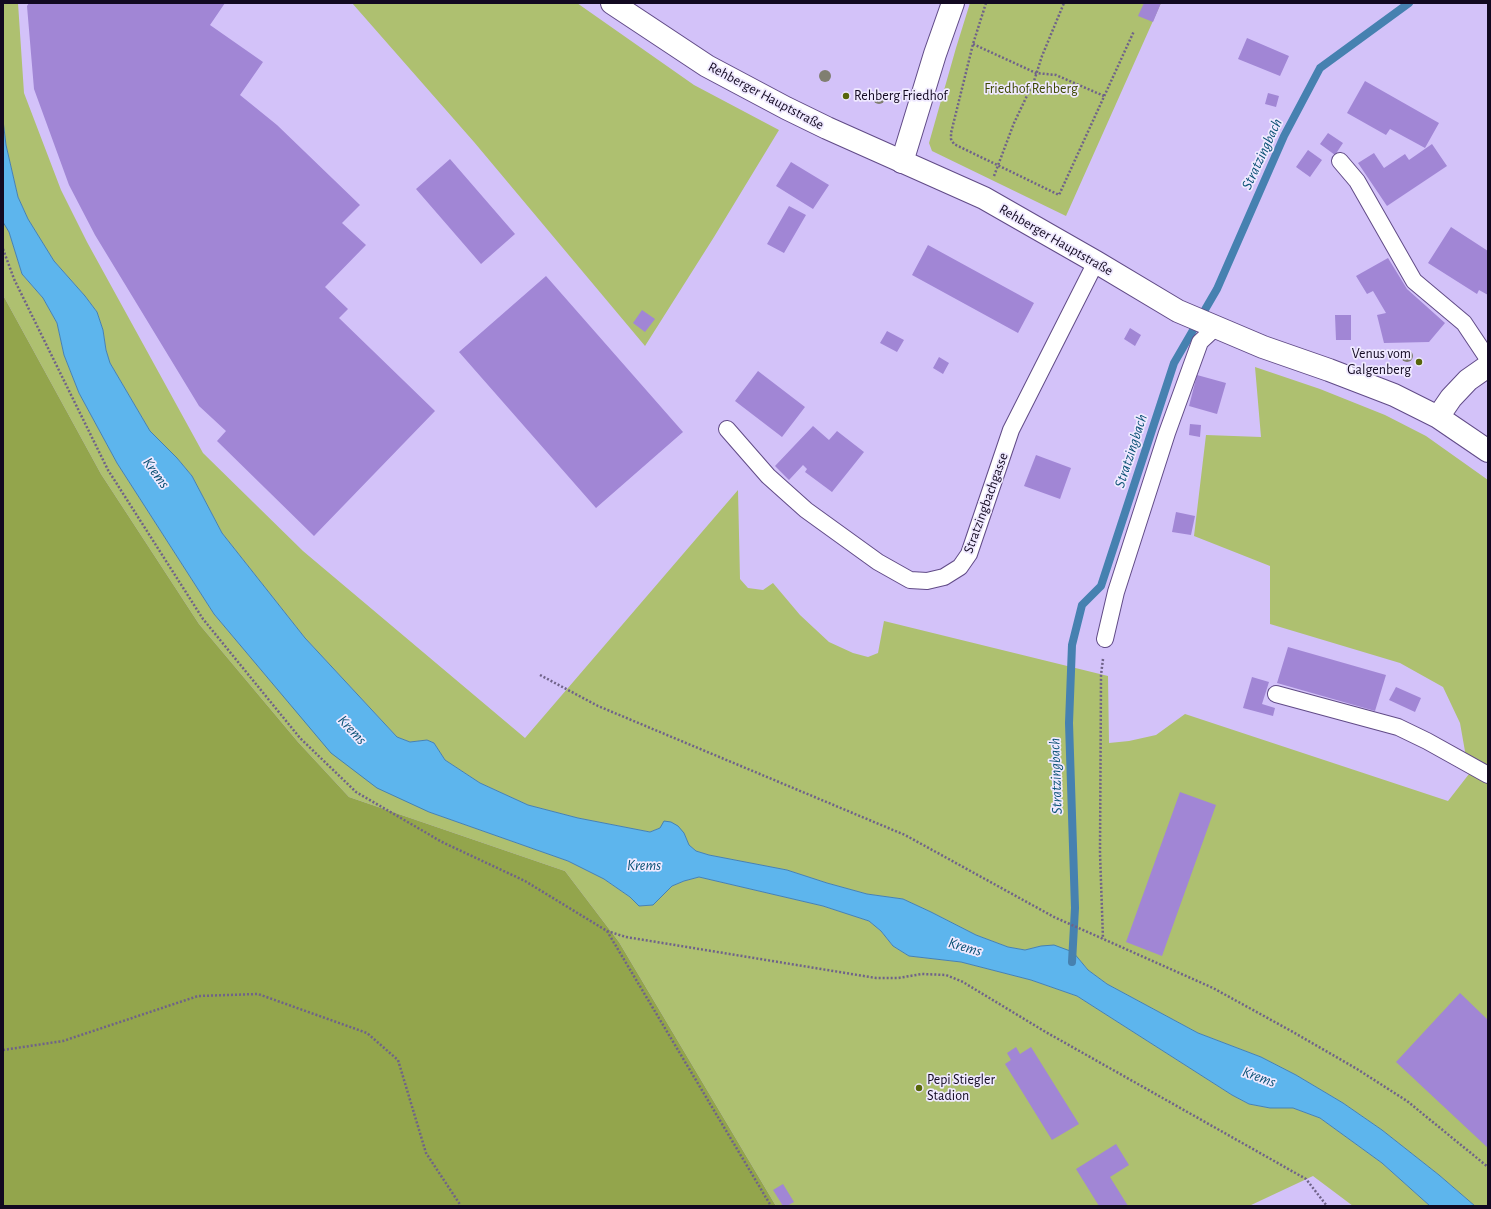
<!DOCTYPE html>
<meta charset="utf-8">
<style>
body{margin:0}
#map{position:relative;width:1491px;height:1209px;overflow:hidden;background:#d3c2f9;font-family:"Alegreya Sans",sans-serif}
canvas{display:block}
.frame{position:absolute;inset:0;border:4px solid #120921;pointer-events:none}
</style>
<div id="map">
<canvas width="1491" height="1209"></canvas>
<div class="frame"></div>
</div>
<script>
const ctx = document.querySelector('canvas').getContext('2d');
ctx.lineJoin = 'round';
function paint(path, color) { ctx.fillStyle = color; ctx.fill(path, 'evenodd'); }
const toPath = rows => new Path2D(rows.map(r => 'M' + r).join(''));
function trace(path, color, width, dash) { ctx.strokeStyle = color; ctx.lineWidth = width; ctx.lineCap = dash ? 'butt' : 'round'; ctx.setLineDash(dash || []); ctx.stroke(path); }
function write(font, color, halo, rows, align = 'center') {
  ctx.font = font + ' "Alegreya Sans",sans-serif'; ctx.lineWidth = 3.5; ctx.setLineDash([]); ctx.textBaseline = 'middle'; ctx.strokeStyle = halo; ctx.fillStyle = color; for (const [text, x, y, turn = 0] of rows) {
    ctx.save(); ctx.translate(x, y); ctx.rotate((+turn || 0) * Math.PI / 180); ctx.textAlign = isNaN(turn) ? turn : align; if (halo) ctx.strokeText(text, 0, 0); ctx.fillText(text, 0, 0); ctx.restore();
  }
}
const green = toPath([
 [3,3,18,3,24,93,61,190,87,242,203,453,303,551,525,738,738,490,740,579,748,588,763,590,773,583,800,615,829,642,853,653,868,657,878,653,884,621,1108,676,1109,743,1129,741,1156,735,1185,714,1448,801,1469,774,1460,723,1443,687,1400,663,1270,624,1270,566,1194,536,1206,435,1261,437,1255,367,1320,389,1385,415,1426,436,1488,480,1488,1206,1475,1206,1439,1175,1382,1130,1343,1103,1296,1075,1261,1057,1198,1033,1107,984,1088,970,1073,952,1041,946,1025,950,1008,947,976,935,931,912,903,899,867,894,827,883,787,870,709,855,696,851,689,845,684,833,660,828,650,832,578,818,528,805,480,783,445,760,434,743,427,740,410,742,397,737,305,638,222,533,192,476,177,458,150,431,110,363,106,350,103,330,97,312,85,296,54,261,28,219,18,197,6,145,3,120],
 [352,3,577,3,694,85,779,130,714,237,645,346,474,142],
 [970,3,1161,3,1066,216,932,151,929,143,956,48],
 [3,222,9,232,22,274,43,298,57,323,64,355,79,393,117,463,214,614,292,706,429,812,568,861,604,879,630,897,639,906,653,905,672,886,684,881,699,877,823,906,869,921,881,931,893,946,909,956,961,962,1031,980,1077,996,1232,1095,1249,1104,1270,1108,1293,1108,1320,1118,1382,1163,1430,1206,1353,1206,1313,1176,1249,1206,776,1206,619,942,565,871,349,797,298,742,199,624,101,474,3,295]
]);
const forest = toPath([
 [3,295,101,474,199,624,298,742,349,797,565,871,619,942,776,1206,3,1206]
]);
const water = toPath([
 [3,120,6,145,18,197,28,219,54,261,85,296,97,312,103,330,106,350,110,363,150,431,177,458,192,476,222,533,305,638,397,737,410,742,427,740,434,743,445,760,480,783,528,805,578,818,650,832,660,828,664,821,671,822,678,826,684,833,689,845,696,851,709,855,787,870,827,883,867,894,903,899,931,912,976,935,1008,947,1025,950,1041,946,1054,945,1073,952,1088,970,1107,984,1198,1033,1261,1057,1296,1075,1343,1103,1382,1130,1439,1175,1475,1206,1430,1206,1382,1163,1320,1118,1293,1108,1270,1108,1249,1104,1232,1095,1077,996,1031,980,961,962,909,956,893,946,881,931,869,921,823,906,699,877,684,881,672,886,653,905,639,906,630,897,604,879,568,861,429,812,377,788,331,753,214,614,117,463,79,393,64,355,57,323,43,298,22,274,9,232,3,222,3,120]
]);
const stream = toPath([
 [1072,962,1075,908,1069,723,1072,645,1082,605,1101,586,1174,363,1217,289,1284,136,1320,68,1409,3]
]);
const building = toPath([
 [29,3,225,3,210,25,263,62,240,95,277,125,360,205,342,223,366,245,325,287,348,309,339,318,435,411,314,536,217,441,226,431,199,406,95,235,69,185,34,89,27,6],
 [1144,3,1161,3,1153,22,1138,16],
 [1247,38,1289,56,1280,76,1238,59],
 [1365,81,1439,123,1425,148,1390,129,1386,135,1347,113],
 [1268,93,1279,96,1276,107,1265,104],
 [1328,133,1343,143,1335,155,1320,144],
 [1432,144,1447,166,1387,206,1358,163,1374,153,1384,168,1405,154,1409,160],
 [1308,150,1322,160,1310,177,1296,167],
 [450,159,515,234,481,264,416,189],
 [791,162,829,185,813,209,776,186],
 [789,206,806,215,784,253,767,244],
 [1451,227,1488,251,1488,295,1479,290,1477,294,1428,263],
 [928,245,1034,303,1018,333,912,275],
 [1388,258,1407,289,1445,323,1429,342,1384,343,1377,315,1386,313,1373,291,1367,294,1356,276],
 [546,276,683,432,596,508,459,352],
 [642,310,655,319,645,332,633,323],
 [1335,315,1351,315,1351,340,1336,340],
 [1130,328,1141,335,1135,346,1124,339],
 [887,331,904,340,897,352,880,343],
 [939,357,949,363,943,374,933,368],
 [758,371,805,407,782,437,735,401],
 [1197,375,1226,383,1217,414,1189,406],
 [1190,424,1201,425,1200,437,1189,435],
 [813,426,829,440,837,431,864,452,832,492,805,472,807,469,803,465,789,480,775,466],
 [1036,455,1071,468,1060,499,1024,486],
 [1176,512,1195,516,1191,535,1172,532],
 [1288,647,1386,675,1375,711,1277,683],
 [1252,677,1269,682,1262,704,1275,708,1273,716,1243,708],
 [1396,687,1421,698,1415,712,1389,700],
 [1180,792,1216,805,1162,956,1126,942],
 [1460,993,1488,1020,1488,1148,1396,1062],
 [1016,1047,1020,1054,1031,1047,1079,1124,1052,1140,1005,1064,1011,1060,1007,1053],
 [1116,1144,1129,1165,1110,1177,1128,1206,1099,1206,1076,1169],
 [783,1184,794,1202,787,1206,783,1206,773,1190]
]);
const path = toPath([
 [986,3,973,44,951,133,951,139,954,144,1059,195,1134,31],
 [973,44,1036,73,1056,75,1104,96],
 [994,176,1014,123,1034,81,1042,56,1064,3],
 [3,249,14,279,108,470,203,619,300,738,356,792,442,842,525,881,607,931,626,937,876,978,898,978,922,974,946,975,963,982,1044,1031,1306,1179,1327,1206],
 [1103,659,1101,675,1100,853,1103,939],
 [540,675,598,706,905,835,1054,917,1213,988,1293,1032,1357,1069,1407,1101,1488,1167],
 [607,931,771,1206],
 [3,1050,63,1041,198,996,258,994,367,1033,398,1060,426,1153,461,1206]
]);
const lane = toPath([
 [1340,161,1357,181,1414,281,1464,323,1488,359],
 [727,429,768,476,806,510,878,562,910,580,927,581,944,577,960,567,969,554,1011,430,1096,262],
 [1105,639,1116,592,1167,433,1200,342,1215,328],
 [1276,694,1398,727,1427,741,1488,775]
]);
const street = toPath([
 [902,162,935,54,953,3]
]);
const secondary = toPath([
 [612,3,707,66,786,108,827,128,984,198,1096,262,1178,311,1263,347,1329,370,1394,395,1438,417,1488,451],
 [1438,417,1451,398,1468,380,1488,366]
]);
const trees = [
 [825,76],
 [879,98],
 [1407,356]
];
const markers = [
 [846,96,4,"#57650a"],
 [1419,362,4,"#57650a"],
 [919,1088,4,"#57650a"]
];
const parkNames = [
 ["Friedhof Rehberg",1031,89]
];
const streetNames = [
 ["Rehberger Hauptstraße",766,96,28],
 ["Rehberger Hauptstraße",1056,240,30],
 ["Stratzingbachgasse",986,503,-70]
];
const poiNames = [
 ["Rehberg Friedhof",854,96],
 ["Venus vom",1411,354,"right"],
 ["Galgenberg",1411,370,"right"],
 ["Pepi Stiegler",927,1080],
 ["Stadion",927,1096]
];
const waterNames = [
 ["Stratzingbach",1262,154,-65],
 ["Stratzingbach",1131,451,-72],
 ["Krems",156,473,54],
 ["Krems",352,730,47],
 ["Stratzingbach",1056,776,-92],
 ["Krems",644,865],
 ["Krems",965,947,16],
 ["Krems",1259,1077,20]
];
paint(green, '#aec070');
paint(forest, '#93a54c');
paint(water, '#5db5ed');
trace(water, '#4681b0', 1);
trace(stream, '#4681b0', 8);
paint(building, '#a186d5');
trace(lane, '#614b87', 18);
trace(street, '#614b87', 24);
trace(secondary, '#614b87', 24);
trace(path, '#6f6289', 2.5, [2, 2]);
trace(lane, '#fff', 16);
trace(street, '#fff', 22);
trace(secondary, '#fff', 22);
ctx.fillStyle = '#807f71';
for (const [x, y] of trees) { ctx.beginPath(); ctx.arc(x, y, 6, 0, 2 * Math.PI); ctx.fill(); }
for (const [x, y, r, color] of markers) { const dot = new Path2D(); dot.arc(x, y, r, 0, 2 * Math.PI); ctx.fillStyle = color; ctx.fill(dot); trace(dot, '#efe9ff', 1.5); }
write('14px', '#3d4801', '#efe9ff', parkNames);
write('14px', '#120921', '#efe9ff', streetNames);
write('14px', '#120921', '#efe9ff', poiNames, 'left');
write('italic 15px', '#095074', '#efe9ff', waterNames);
</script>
